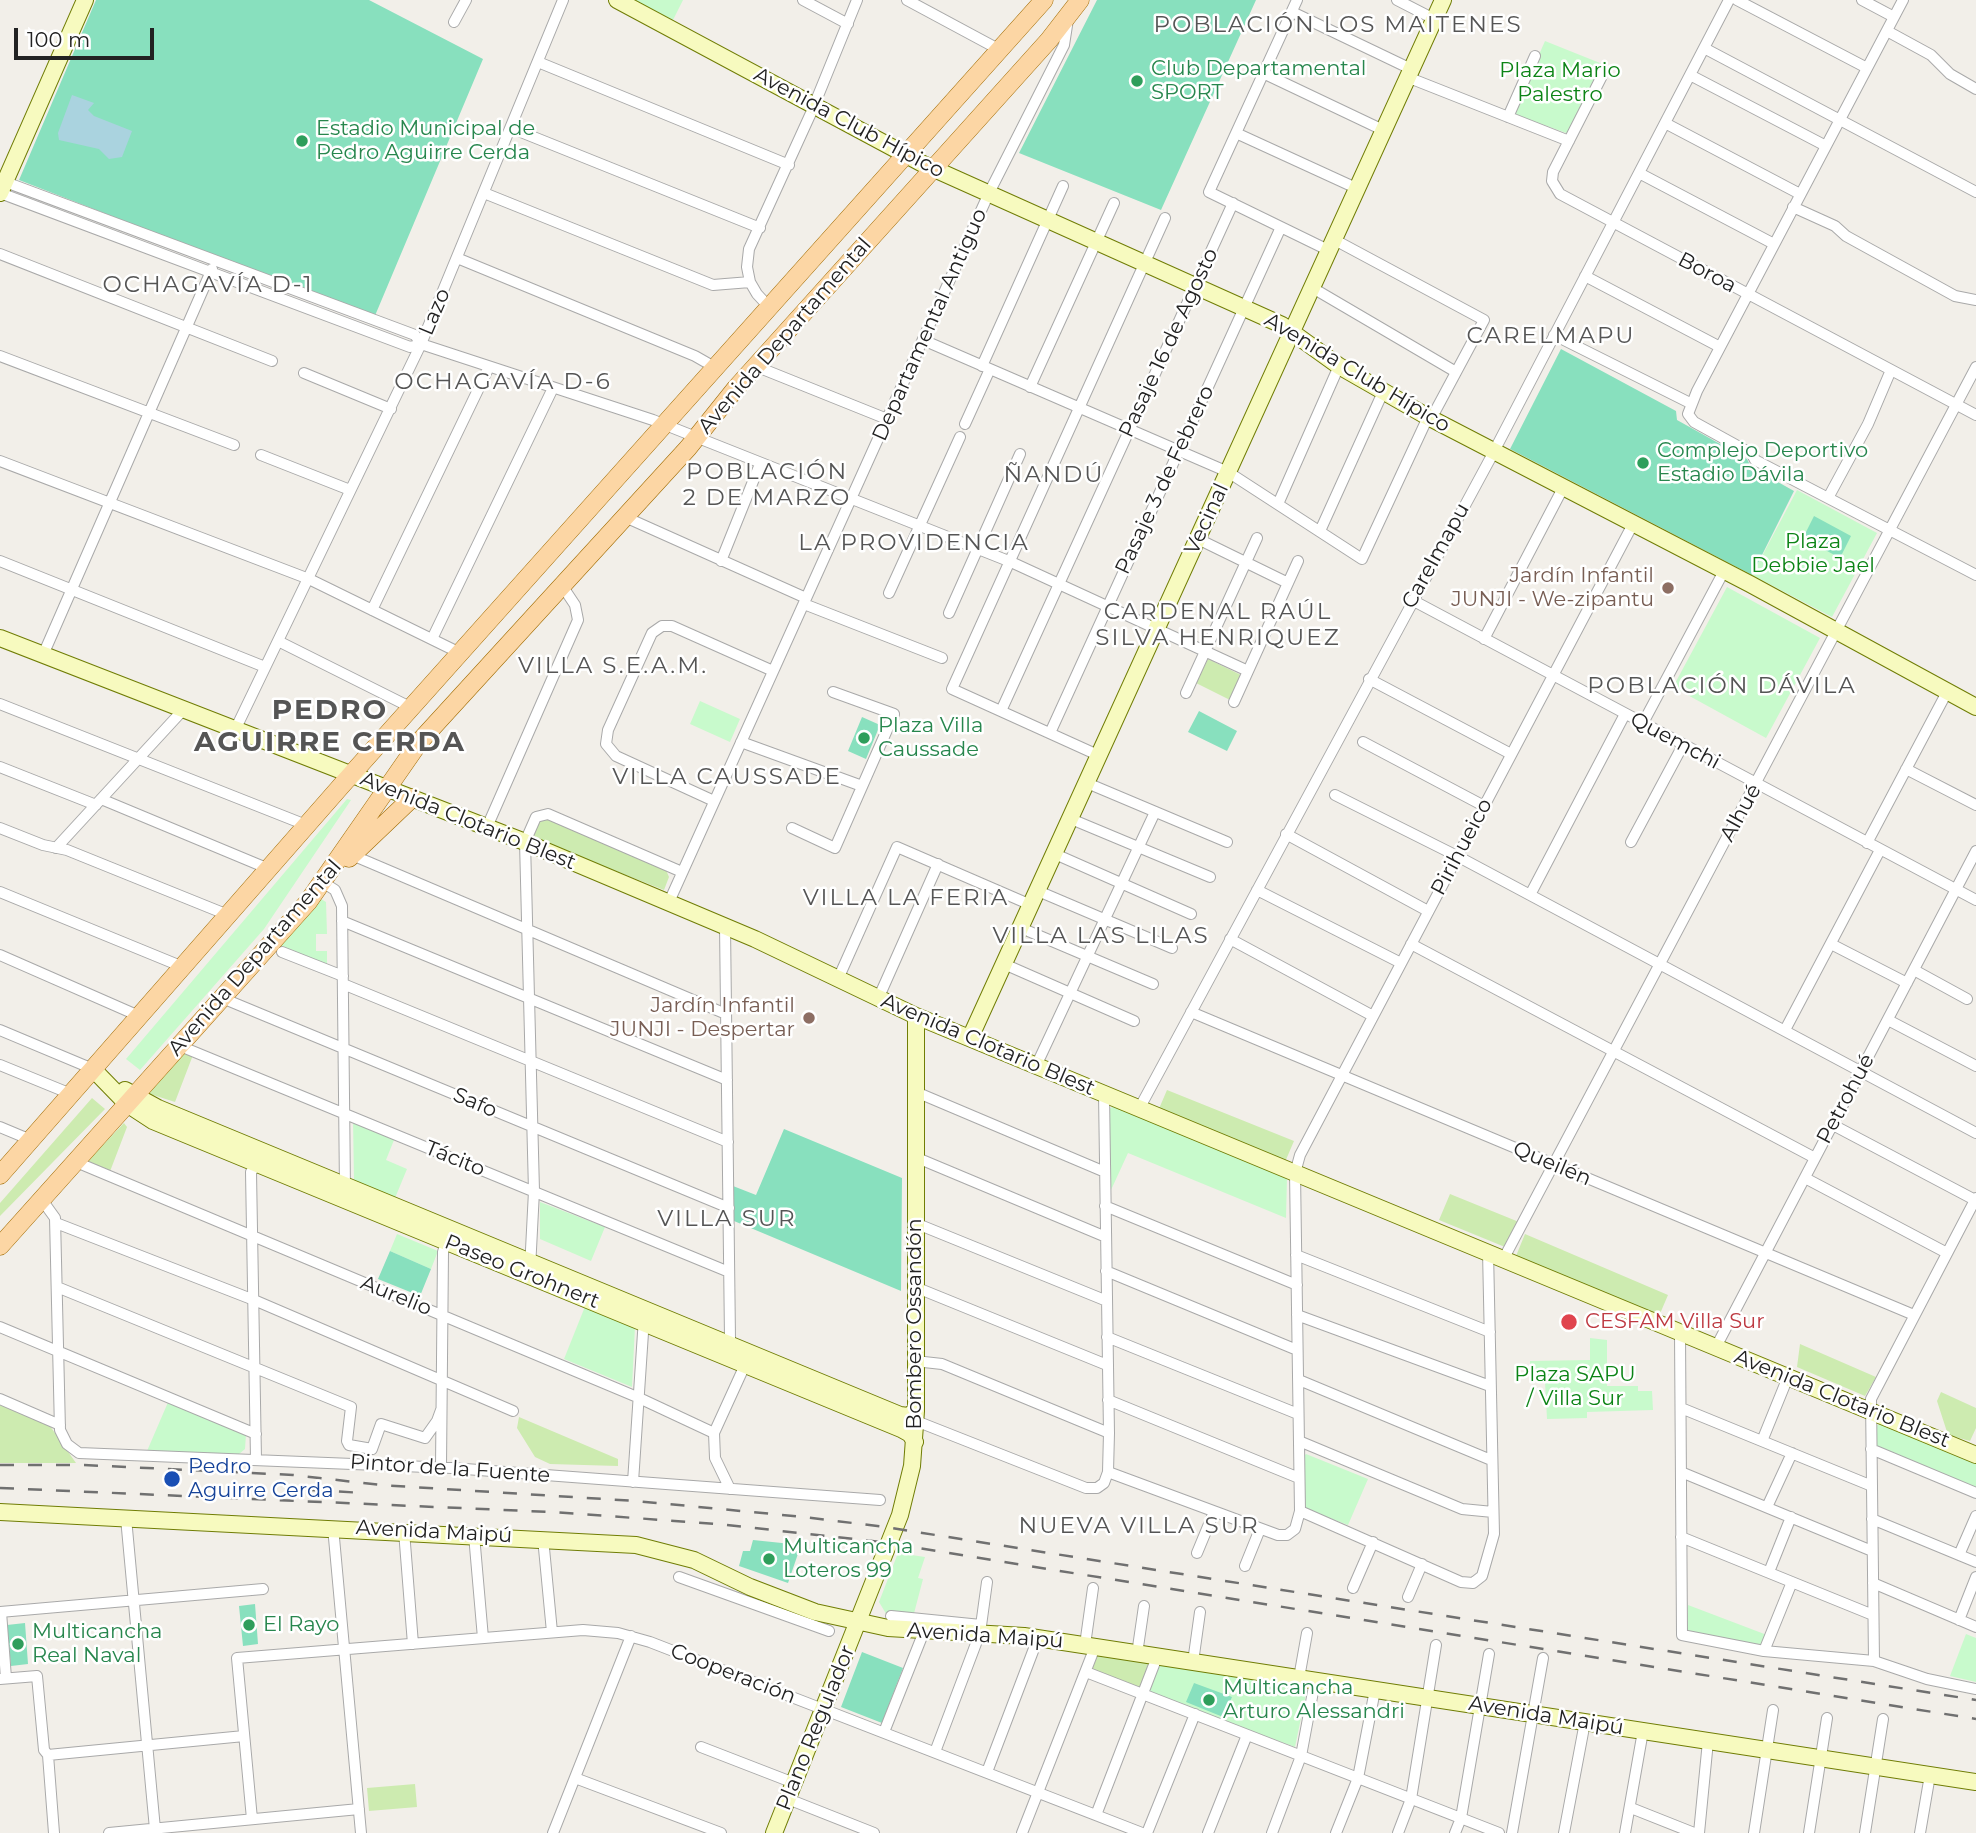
<!DOCTYPE html>
<meta charset="utf-8">
<style>
body{margin:0}
#map{position:relative;width:1976px;height:1833px;overflow:hidden;background:#f2efe9;font-family:Montserrat,sans-serif}
canvas{display:block}
.scale{position:absolute;left:14px;top:28px;width:140px;height:32px;box-sizing:border-box;border:4px solid #222;border-top:0;padding-left:9px;font-size:21px;line-height:24px;white-space:nowrap;color:#222;-webkit-text-stroke:5px #fff;paint-order:stroke}
</style>
<div id="map">
<canvas width="1976" height="1833"></canvas>
<div class="scale">100 m</div>
</div>
<script>
const ctx = document.querySelector('canvas').getContext('2d');
ctx.lineJoin = 'round';
function paint(path, color) { ctx.fillStyle = color; ctx.fill(path, 'evenodd'); }
const toPath = rows => new Path2D(rows.map(r => 'M' + r).join(''));
function trace(path, color, width, dash) { ctx.strokeStyle = color; ctx.lineWidth = width; ctx.lineCap = dash ? 'butt' : 'round'; ctx.setLineDash(dash || []); ctx.stroke(path); }
function write(font, color, halo, rows, align = 'center') {
  ctx.font = font + ' Montserrat,sans-serif'; ctx.lineWidth = 5; ctx.setLineDash([]); ctx.textBaseline = 'middle'; ctx.strokeStyle = halo; ctx.fillStyle = color; for (const [text, x, y, turn = 0] of rows) {
    ctx.save(); ctx.translate(x, y); ctx.rotate((+turn || 0) * Math.PI / 180); ctx.textAlign = isNaN(turn) ? turn : align; if (halo) ctx.strokeText(text, 0, 0); ctx.fillText(text, 0, 0); ctx.restore();
  }
}
const grass = toPath([
 [1208,659,1241,675,1230,700,1196,683],
 [537,815,666,870,669,877,664,890,529,837],
 [186,1052,193,1055,175,1102,147,1093],
 [1167,1090,1294,1141,1285,1162,1158,1111],
 [92,1098,105,1109,0,1216,0,1203],
 [124,1123,127,1127,109,1174,85,1164],
 [1450,1194,1519,1222,1505,1247,1439,1220],
 [1525,1234,1668,1295,1659,1316,1516,1256],
 [1800,1344,1876,1377,1865,1396,1797,1367],
 [1941,1392,1976,1408,1976,1428,1970,1441,1948,1435,1937,1401],
 [0,1405,50,1426,76,1463,0,1463],
 [519,1417,618,1459,618,1466,550,1464,535,1457,517,1428],
 [1097,1652,1153,1661,1141,1689,1089,1671],
 [415,1784,417,1807,369,1811,367,1788]
]);
const park = toPath([
 [634,0,683,0,673,20],
 [1545,41,1605,65,1569,134,1513,114],
 [1797,490,1877,533,1832,617,1752,575],
 [1727,587,1820,638,1766,738,1673,687],
 [700,701,740,719,730,742,690,724],
 [347,799,351,800,264,929,140,1070,126,1059],
 [321,899,326,902,327,934,316,934,316,951,327,951,327,966,278,945],
 [1115,1106,1287,1177,1286,1218,1128,1153,1111,1190,1108,1109],
 [353,1118,396,1135,386,1160,407,1169,395,1198,354,1181],
 [540,1202,605,1227,591,1261,540,1239],
 [397,1234,438,1251,431,1269,390,1251],
 [586,1304,635,1326,632,1387,564,1359],
 [1590,1338,1607,1340,1607,1386,1638,1386,1638,1391,1652,1391,1653,1410,1587,1412,1587,1418,1547,1419,1545,1382,1530,1382,1530,1361,1590,1360],
 [169,1400,246,1434,245,1449,239,1454,147,1451],
 [1881,1423,1976,1462,1976,1490,1876,1448,1876,1426],
 [1306,1454,1368,1479,1348,1525,1305,1509,1303,1457],
 [898,1553,925,1557,918,1578,923,1579,912,1621,888,1617,879,1602],
 [1688,1605,1767,1635,1763,1645,1687,1632],
 [1966,1634,1976,1638,1976,1682,1950,1676],
 [1157,1664,1307,1689,1295,1747,1148,1694]
]);
const pitch = toPath([
 [96,0,369,0,483,59,374,318,19,180],
 [1097,0,1256,0,1161,210,1019,153],
 [1561,349,1676,411,1677,420,1747,459,1751,467,1794,491,1752,575,1510,449],
 [1814,516,1851,536,1840,558,1803,538],
 [1199,711,1237,731,1227,751,1188,732],
 [862,717,880,725,866,759,848,751],
 [784,1129,902,1178,901,1291,734,1221,733,1186,756,1195],
 [390,1251,431,1269,420,1296,378,1279],
 [753,1540,801,1545,788,1583,739,1566,743,1551,750,1551],
 [255,1604,258,1644,243,1646,239,1606],
 [25,1623,28,1664,11,1666,7,1625],
 [862,1652,903,1668,882,1723,841,1707],
 [1194,1683,1232,1697,1223,1717,1186,1702]
]);
const water = toPath([
 [72,95,94,103,88,110,94,116,132,131,122,157,109,159,99,149,59,140,58,133]
]);
const street = toPath([
 [803,0,848,24],
 [907,0,1000,50],
 [1297,0,1209,192,1328,250],
 [1397,0,1434,19],
 [1737,0,1867,68],
 [1862,0,1894,17],
 [1903,0,1697,391,1688,414,1694,422,1752,454,1755,460,1976,575],
 [1292,12,1411,69],
 [454,22,466,0],
 [1887,31,1931,55,1950,74,1976,89],
 [1704,48,1976,192],
 [538,62,789,165],
 [1604,72,1553,172,1552,181,1560,194,1976,415],
 [1263,73,1383,130],
 [1690,75,1826,146],
 [1407,77,1569,141],
 [1508,117,1535,56],
 [1665,123,1800,194],
 [511,128,760,228],
 [1236,133,1356,188],
 [1639,173,1774,244],
 [0,180,415,335,421,344],
 [0,193,410,347,421,344,653,420,1011,562,1248,671],
 [484,193,713,285,750,282],
 [1793,207,1835,226,1846,236,1955,296,1976,300],
 [1333,239,1484,320,1431,419],
 [0,254,272,361],
 [457,258,695,356,716,368],
 [1585,276,1720,347],
 [1311,287,1456,372],
 [770,308,757,294,750,282,747,267,749,249,811,113,857,0],
 [1554,335,1690,403],
 [923,340,1228,472,1362,559,1428,417],
 [0,356,234,445],
 [755,366,887,419],
 [982,366,1063,186],
 [304,373,391,409],
 [1030,387,1114,203],
 [965,424,990,369],
 [261,455,350,490],
 [0,461,309,579,460,653],
 [1828,498,1868,424,1891,370],
 [1278,504,1339,366],
 [625,517,806,598],
 [1320,531,1383,392],
 [1198,539,1288,583],
 [0,561,265,667],
 [721,561,760,464],
 [889,593,960,437],
 [1412,600,1976,900],
 [804,604,942,658],
 [372,610,489,367],
 [949,613,1020,454],
 [432,639,553,388],
 [1484,639,1563,488],
 [278,641,412,708],
 [43,655,212,269],
 [1369,679,1511,754],
 [1186,693,1257,538],
 [1234,702,1298,561],
 [0,704,306,825],
 [1001,711,1233,203],
 [1643,723,1724,571],
 [235,730,421,344,563,0],
 [1050,733,1281,227],
 [741,742,862,786],
 [1363,742,1484,806],
 [1100,756,952,689,1165,218],
 [0,767,96,805],
 [1906,769,1976,805],
 [1087,783,1227,842],
 [1335,795,1457,856,1976,1133],
 [101,799,269,869],
 [714,801,616,756,606,744,608,730,652,633,662,626,672,626,773,671],
 [1071,819,1210,877],
 [487,827,578,620,575,605,561,584],
 [0,828,43,845,67,850,228,915],
 [792,828,835,848,894,714,833,692],
 [1286,834,1428,911],
 [1631,842,1683,745],
 [1867,843,1947,692],
 [56,848,183,710],
 [1055,854,1191,914],
 [352,855,726,1014],
 [324,883,335,890,342,906,345,1190],
 [1257,890,1401,963],
 [1038,891,1172,948],
 [0,892,183,967],
 [1530,895,1625,714],
 [669,902,989,193,1064,45,1068,19],
 [342,921,727,1080],
 [725,926,730,1338,725,1350],
 [1021,928,1153,984],
 [1230,939,1373,1016],
 [1411,944,1815,1158],
 [1831,944,1907,983],
 [282,952,343,976],
 [0,955,139,1016],
 [1004,964,1134,1021],
 [1914,970,1967,999],
 [838,979,897,847,1031,905],
 [343,984,728,1142],
 [222,998,729,1208],
 [878,999,938,864],
 [1191,1012,1914,1315],
 [1888,1020,1976,1066],
 [0,1030,93,1069],
 [1785,1030,1880,850],
 [180,1046,729,1272],
 [0,1065,71,1094],
 [1036,1066,1155,812],
 [916,1092,1105,1172],
 [1139,1109,1490,459,1729,0],
 [1833,1125,1975,1200],
 [0,1127,31,1140],
 [915,1157,1106,1237],
 [76,1162,637,1397,714,1433],
 [1805,1178,1947,1253],
 [42,1200,55,1218,60,1430,67,1444,79,1453,452,1468,880,1500],
 [1105,1206,1297,1285],
 [56,1223,254,1300,513,1411],
 [915,1223,1107,1301],
 [1296,1255,1490,1332],
 [1504,1258,1976,367],
 [530,1269,534,1191,525,842,536,817,548,814,682,872],
 [1106,1271,1297,1350],
 [57,1287,351,1407,347,1441,349,1445,372,1449,381,1424,425,1438,437,1421,441,1410],
 [915,1287,1107,1365],
 [1297,1315,1490,1386],
 [0,1327,256,1434],
 [1680,1333,1682,1635,1764,1651,1874,1661,1927,1679,1976,1689],
 [1107,1337,1298,1414],
 [1716,1347,1976,851],
 [915,1361,942,1364,1109,1433],
 [1299,1380,1491,1460],
 [0,1399,60,1425],
 [1108,1400,1299,1478],
 [1681,1408,1872,1486],
 [916,1421,1086,1488,1097,1488,1104,1483,1108,1472,1109,1433,1104,1094],
 [1299,1441,1462,1509,1493,1512],
 [1762,1441,1788,1377],
 [1871,1449,1976,1493],
 [256,1459,251,1172,259,1161],
 [441,1467,443,1252,448,1236],
 [1108,1472,1278,1535,1287,1535,1295,1529,1300,1511,1295,1173,1300,1155,1633,524],
 [1681,1472,1872,1551],
 [633,1482,644,1318],
 [730,1489,715,1458,714,1433,745,1365],
 [1767,1507,1792,1453],
 [1300,1511,1461,1582,1473,1583,1482,1576,1494,1534,1488,1251],
 [126,1518,155,1829],
 [1872,1519,1976,1562],
 [333,1527,361,1833],
 [404,1531,413,1644],
 [474,1535,483,1638],
 [1681,1537,1873,1615],
 [543,1538,552,1632],
 [1197,1553,1214,1512],
 [1959,1555,1976,1516],
 [1245,1566,1260,1529],
 [1769,1572,1791,1517],
 [679,1577,829,1631],
 [1873,1583,1976,1627],
 [1353,1588,1373,1542],
 [1408,1597,1422,1564],
 [0,1612,263,1589],
 [1,1612,6,1678],
 [891,1616,981,1625],
 [1959,1620,1976,1577],
 [1085,1645,1093,1588],
 [1764,1651,1792,1582],
 [1137,1654,1144,1606],
 [1874,1661,1871,1399,1976,1198],
 [1193,1662,1200,1612],
 [1086,1672,1499,1833],
 [1299,1678,1307,1633],
 [0,1679,37,1676,44,1750,48,1755,54,1833],
 [884,1732,921,1639],
 [701,1747,794,1783],
 [935,1752,980,1633,987,1582],
 [48,1755,244,1736],
 [987,1772,1038,1638],
 [575,1778,721,1833],
 [788,1799,874,1833],
 [1631,1808,1694,1833],
 [1096,1815,1157,1657],
 [252,1819,237,1658,583,1630,618,1633,650,1642,1142,1833],
 [109,1833,359,1809],
 [553,1833,631,1636],
 [1022,1833,1095,1647],
 [1147,1833,1195,1714],
 [1208,1833,1247,1735],
 [1272,1833,1301,1756,1315,1681],
 [1336,1833,1358,1778,1375,1690],
 [1398,1833,1411,1799,1436,1645],
 [1455,1833,1461,1818,1489,1654],
 [1512,1833,1543,1658],
 [1564,1833,1585,1722],
 [1625,1833,1643,1731],
 [1699,1833,1708,1741],
 [1754,1833,1773,1710],
 [1809,1833,1827,1718],
 [1865,1833,1883,1719],
 [1920,1833,1930,1775]
]);
const secondary = toPath([
 [617,0,923,164,1282,325,1339,366,1428,417,1750,584,1976,707],
 [0,193,85,0],
 [0,638,525,842,755,939,916,1016,1976,1455],
 [970,1038,1443,0],
 [93,1069,127,1104,153,1121,901,1429,910,1434,915,1442],
 [125,1090,158,1108,900,1415,908,1416,916,1411],
 [0,1512,636,1545,694,1560,750,1587,815,1612,888,1628,1024,1636,1976,1782],
 [774,1833,900,1515,912,1466,916,1411,916,1016]
]);
const primary = toPath([
 [349,858,412,798],
 [0,1175,341,786,1044,0],
 [0,1246,308,902,420,741,688,448,736,388,1049,40,1080,0]
]);
const rail = toPath([
 [0,1465,84,1465,293,1475,381,1485,636,1501,804,1517,885,1527,1976,1700],
 [0,1488,551,1512,718,1524,881,1542,1976,1719],
 [311,1490,364,1493]
]);
const markers = [
 [1137,81,7,"#2e9e5b"],
 [302,141,7,"#2e9e5b"],
 [1643,463,7,"#2e9e5b"],
 [1668,588,7,"#8d6e63"],
 [864,738,7,"#2e9e5b"],
 [809,1018,7,"#8d6e63"],
 [1569,1322,9,"#e0444e"],
 [172,1479,9,"#1a4fb4"],
 [769,1559,7,"#2e9e5b"],
 [249,1625,7,"#2e9e5b"],
 [18,1644,7,"#2e9e5b"],
 [1209,1700,7,"#2e9e5b"]
];
const leisureNames = [
 ["Club Departamental",1151,69],
 ["SPORT",1151,93],
 ["Estadio Municipal de",316,129],
 ["Pedro Aguirre Cerda",316,153],
 ["Complejo Deportivo",1657,451],
 ["Estadio Dávila",1657,475],
 ["Plaza Villa",878,726],
 ["Caussade",878,750],
 ["Multicancha",783,1547],
 ["Loteros 99",783,1571],
 ["El Rayo",263,1625],
 ["Multicancha",32,1632],
 ["Real Naval",32,1656],
 ["Multicancha",1223,1688],
 ["Arturo Alessandri",1223,1712]
];
const parkNames = [
 ["Plaza Mario",1560,71],
 ["Palestro",1560,95],
 ["Plaza",1813,542],
 ["Debbie Jael",1813,566],
 ["Plaza SAPU",1575,1375],
 ["/ Villa Sur",1575,1399]
];
const streetNames = [
 ["Avenida Club Hípico",849,123,28],
 ["Boroa",1707,273,28],
 ["Lazo",435,312,-67],
 ["Departamental Antiguo",930,325,-66],
 ["Avenida Departamental",785,336,-49],
 ["Pasaje 16 de Agosto",1169,343,-65],
 ["Avenida Club Hípico",1357,373,31],
 ["Pasaje 3 de Febrero",1165,480,-65],
 ["Vecinal",1207,519,-65],
 ["Carelmapu",1436,556,-61],
 ["Quemchi",1675,741,28],
 ["Alhué",1741,813,-61],
 ["Avenida Clotario Blest",468,821,22],
 ["Pirihueico",1462,847,-62],
 ["Avenida Departamental",255,958,-49],
 ["Avenida Clotario Blest",988,1045,23],
 ["Petrohué",1846,1099,-62],
 ["Safo",475,1103,23],
 ["Tácito",455,1159,22],
 ["Queilén",1552,1164,23],
 ["Paseo Grohnert",522,1272,22],
 ["Aurelio",396,1296,22],
 ["Bombero Ossandón",915,1324,-90],
 ["Avenida Clotario Blest",1842,1399,22],
 ["Pintor de la Fuente",450,1469,4],
 ["Avenida Maipú",434,1532,3],
 ["Avenida Maipú",985,1636,4],
 ["Cooperación",733,1674,21],
 ["Avenida Maipú",1546,1716,9],
 ["Plano Regulador",816,1728,-68]
];
const educationNames = [
 ["Jardín Infantil",1654,576],
 ["JUNJI - We-zipantu",1654,600],
 ["Jardín Infantil",795,1006],
 ["JUNJI - Despertar",795,1030]
];
const healthNames = [
 ["CESFAM Villa Sur",1585,1322]
];
const transitNames = [
 ["Pedro",188,1467],
 ["Aguirre Cerda",188,1491]
];
const neighbourhoodNames = [
 ["POBLACIÓN LOS MAITENES",1338,25],
 ["OCHAGAVÍA D-1",208,285],
 ["CARELMAPU",1551,336],
 ["OCHAGAVÍA D-6",503,382],
 ["POBLACIÓN",767,472],
 ["2 DE MARZO",767,498],
 ["ÑANDÚ",1054,475],
 ["LA PROVIDENCIA",914,543],
 ["CARDENAL RAÚL",1218,612],
 ["SILVA HENRIQUEZ",1218,638],
 ["VILLA S.E.A.M.",613,666],
 ["POBLACIÓN DÁVILA",1722,686],
 ["VILLA CAUSSADE",727,777],
 ["VILLA LA FERIA",906,898],
 ["VILLA LAS LILAS",1101,936],
 ["VILLA SUR",727,1219],
 ["NUEVA VILLA SUR",1139,1526]
];
const districtNames = [
 ["PEDRO",330,711],
 ["AGUIRRE CERDA",330,743]
];
paint(grass, '#cdebb0');
paint(park, '#c8facc');
paint(pitch, '#88e0be');
paint(water, '#aad3df');
trace(street, '#a9a9a9', 12);
trace(secondary, '#707d05', 18);
trace(primary, '#a06b00', 19);
trace(street, '#fff', 10);
trace(secondary, '#f7fabf', 16);
trace(primary, '#fcd6a4', 18);
trace(rail, '#707070', 2.5, [14, 14]);
for (const [x, y, r, color] of markers) { const dot = new Path2D(); dot.arc(x, y, r, 0, 2 * Math.PI); ctx.fillStyle = color; ctx.fill(dot); trace(dot, '#fff', 2.5); }
write('21px', '#27864d', '#fff', leisureNames, 'left');
write('21px', '#0c8416', '#fff', parkNames);
write('21px', '#222', '#fff', streetNames);
write('21px', '#785e54', '#fff', educationNames, 'right');
write('21px', '#be3a42', '#fff', healthNames, 'left');
write('21px', '#164399', '#fff', transitNames, 'left');
ctx.letterSpacing = '2px';
write('23px', '#555', '#fff', neighbourhoodNames);
ctx.letterSpacing = '0px';
ctx.letterSpacing = '2px';
write('bold 28px', '#555', '#fff', districtNames);
ctx.letterSpacing = '0px';
</script>
